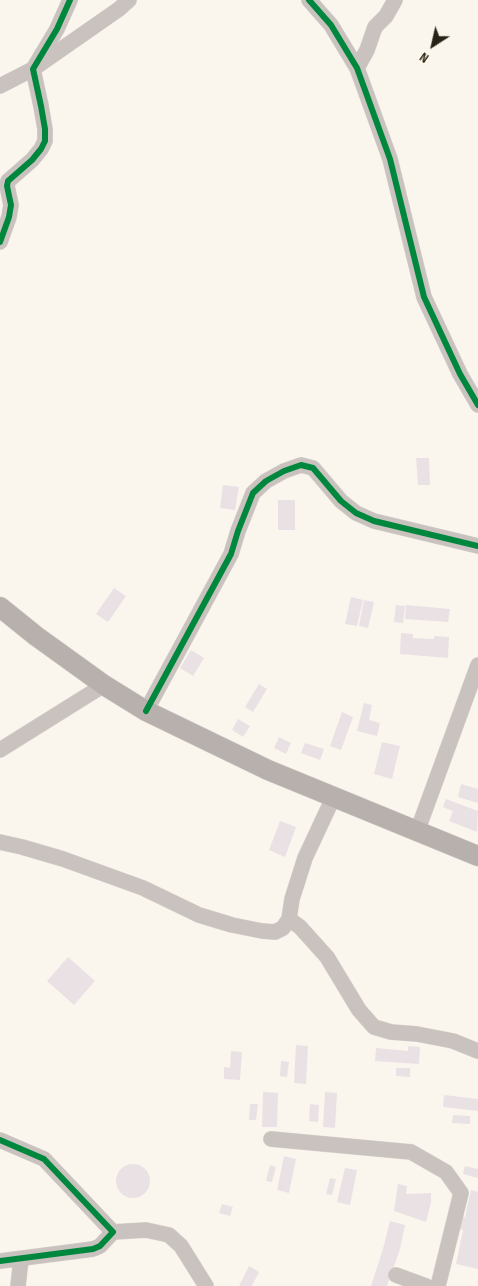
<!DOCTYPE html>
<style>
body{margin:0}
#map{position:relative;width:478px;height:1286px;overflow:hidden;background:#faf6ee;font-family:"Sofia Sans Condensed",sans-serif}
canvas{display:block}
.north{position:absolute;left:408px;top:20px;width:50px;height:50px;-webkit-text-stroke:4px #fef8ea;paint-order:stroke;rotate:215deg;font-size:14px;font-weight:700;line-height:20px;text-align:center;color:#282316}
.north::after{content:'';display:block;margin:auto;width:18px;height:22px;background:#282316;clip-path:polygon(50% 0,100% 100%,50% 72%,0 100%)}
</style>
<div id="map">
<canvas width="478" height="1286"></canvas>
<div class="north">N</div>
</div>
<script>
const ctx = document.querySelector('canvas').getContext('2d');
ctx.lineJoin = 'round';
function paint(path, color) { ctx.fillStyle = color; ctx.fill(path, 'evenodd'); }
const toPath = rows => new Path2D(rows.map(r => 'M' + r).join(''));
function trace(path, color, width, dash) { ctx.strokeStyle = color; ctx.lineWidth = width; ctx.lineCap = dash ? 'butt' : 'round'; ctx.setLineDash(dash || []); ctx.stroke(path); }
const building = toPath([
 [416,458,429,458,430,485,418,485],
 [223,485,239,487,235,510,220,508],
 [278,500,295,500,295,530,278,530],
 [114,588,126,596,108,622,96,614],
 [351,597,363,600,357,626,345,624],
 [364,600,374,602,368,628,359,626],
 [396,605,405,606,403,623,394,622],
 [406,605,450,609,448,622,405,619],
 [401,633,413,634,413,638,434,639,434,636,449,637,448,658,400,654],
 [191,650,204,658,193,676,180,668],
 [259,684,267,689,253,712,245,707],
 [364,703,372,705,369,720,380,723,377,736,357,731],
 [342,712,353,717,341,750,330,746],
 [238,719,250,726,243,737,232,730],
 [279,737,291,743,286,754,274,748],
 [382,742,400,746,392,779,374,774],
 [305,743,324,749,320,760,301,753],
 [461,784,478,789,478,803,458,797],
 [446,799,478,811,477,832,449,821,453,811,443,807],
 [280,821,296,827,285,857,269,850],
 [68,957,95,981,74,1005,47,981],
 [296,1045,308,1046,306,1084,294,1083],
 [408,1046,420,1047,419,1064,375,1061,376,1048,408,1051],
 [231,1051,242,1052,240,1080,224,1079,224,1067,230,1068],
 [281,1061,289,1062,287,1077,280,1076],
 [396,1068,410,1068,410,1077,396,1076],
 [263,1092,278,1093,277,1127,262,1127],
 [325,1092,337,1093,335,1128,323,1127],
 [444,1095,478,1099,478,1111,443,1107],
 [250,1104,258,1104,256,1120,249,1120],
 [310,1104,319,1105,318,1122,309,1121],
 [453,1115,470,1116,470,1124,452,1123],
 [284,1156,296,1159,289,1193,277,1190],
 '116 1181a17 17 0 1 1 34 0a17 17 0 1 1-34 0Z',
 [270,1165,276,1167,272,1182,266,1181],
 [465,1166,478,1169,478,1178,463,1174],
 [345,1168,357,1170,350,1205,337,1202],
 [330,1178,336,1179,332,1195,326,1194],
 [398,1184,407,1186,406,1194,431,1193,431,1202,426,1222,394,1211],
 [471,1190,478,1192,478,1269,456,1264,463,1230,455,1228,458,1216,465,1217],
 [222,1204,233,1207,230,1216,219,1213],
 [390,1221,405,1225,400,1249,387,1286,371,1286,383,1249],
 [249,1266,259,1272,252,1286,239,1286]
]);
const minor = toPath([
 [309,0,331,25,357,68,390,159,424,297,460,374,478,405],
 [357,68,367,50,375,27,386,16,395,0],
 [0,86,33,69,119,9,129,0],
 [0,242,9,217,11,205,7,186,8,181,32,160,41,149,45,141,45,129,41,106,33,69,57,29,70,0],
 [146,711,231,554,238,531,253,493,266,481,284,471,301,465,313,468,341,501,356,513,374,521,478,546],
 [0,750,104,685],
 [334,796,305,858,292,899,289,919,300,927,327,957,359,1010,374,1027,391,1032,417,1034,453,1041,478,1051],
 [417,832,478,665],
 [0,842,22,847,63,859,143,888,199,915,232,925,262,931,275,932,283,928,289,919],
 [271,1139,411,1152,446,1172,461,1193,438,1286],
 [0,1140,44,1159,113,1232],
 [0,1261,93,1249,100,1246,113,1232,146,1230,169,1235,181,1246,206,1286],
 [396,1275,426,1286],
 [18,1286,21,1259]
]);
const major = toPath([
 [0,607,36,636,104,685,146,711,268,770,478,856]
]);
const cycleway = toPath([
 [309,0,331,25,357,68,390,159,424,297,460,374,478,405],
 [0,242,9,217,11,205,7,186,8,181,32,160,41,149,45,141,45,129,41,106,33,69,57,29,70,0],
 [146,711,231,554,238,531,253,493,266,481,284,471,301,465,313,468,341,501,356,513,374,521,478,546],
 [0,1140,44,1159,113,1232,100,1246,93,1249,0,1261]
]);
paint(building, '#eae1e4');
trace(minor, '#d8d3cc', 16);
trace(major, '#d8d3cc', 21);
trace(minor, '#c9c2bf', 15);
trace(major, '#b8b0ad', 20);
trace(cycleway, '#00873e', 6);
</script>
